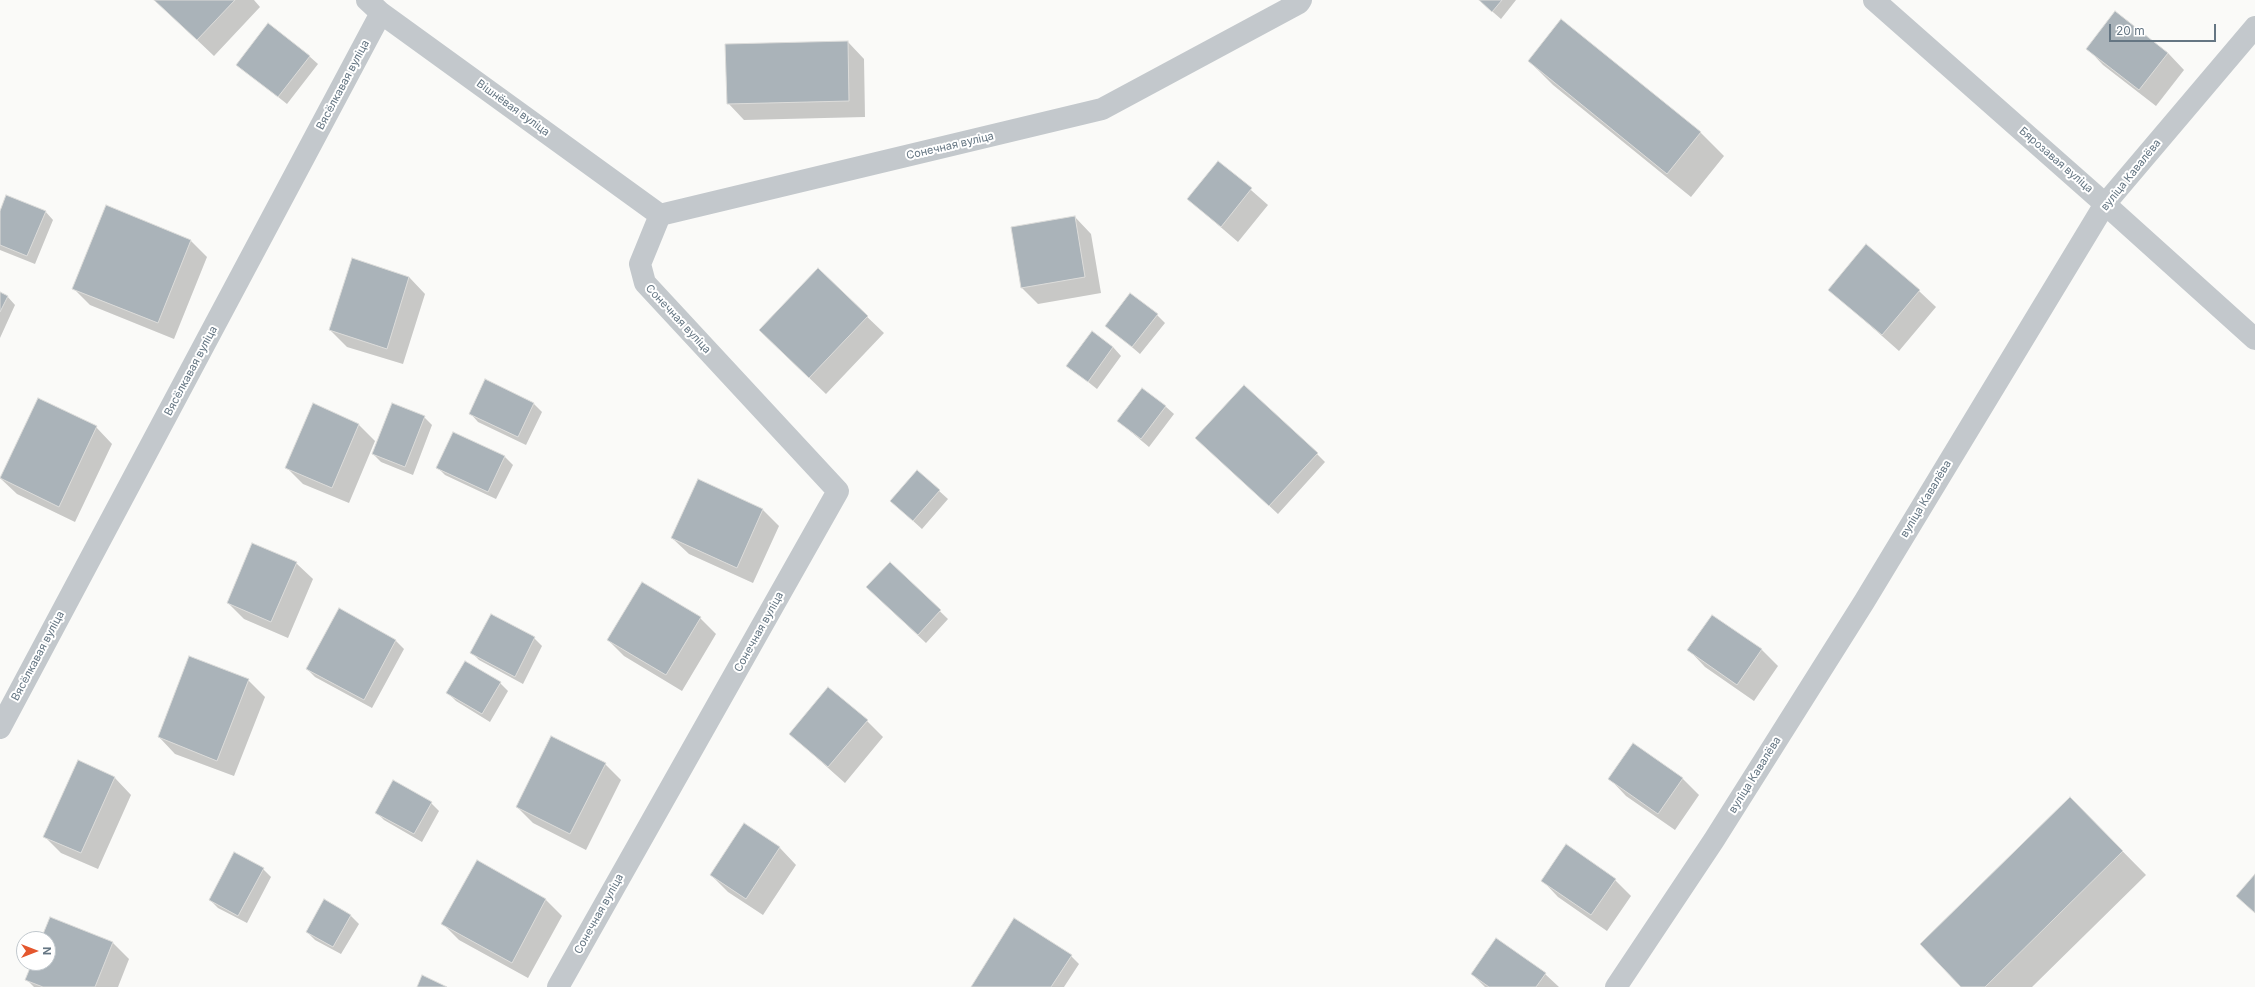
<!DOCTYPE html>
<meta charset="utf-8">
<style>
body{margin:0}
#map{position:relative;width:2255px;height:987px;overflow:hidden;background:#fafaf8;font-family:Inter,sans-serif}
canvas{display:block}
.north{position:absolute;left:16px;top:931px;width:40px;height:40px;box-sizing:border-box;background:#fff;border:1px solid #c1c8cd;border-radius:50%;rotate:90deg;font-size:11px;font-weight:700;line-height:16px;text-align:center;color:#657683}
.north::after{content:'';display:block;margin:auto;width:14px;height:18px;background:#e4572e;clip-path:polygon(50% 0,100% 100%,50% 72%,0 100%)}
.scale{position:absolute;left:2109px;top:24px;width:107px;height:18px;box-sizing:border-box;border:2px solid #657683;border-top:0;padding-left:5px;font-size:12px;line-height:14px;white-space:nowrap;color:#657683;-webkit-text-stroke:3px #fff;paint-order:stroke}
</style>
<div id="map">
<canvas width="2255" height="987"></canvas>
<div class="north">N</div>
<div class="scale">20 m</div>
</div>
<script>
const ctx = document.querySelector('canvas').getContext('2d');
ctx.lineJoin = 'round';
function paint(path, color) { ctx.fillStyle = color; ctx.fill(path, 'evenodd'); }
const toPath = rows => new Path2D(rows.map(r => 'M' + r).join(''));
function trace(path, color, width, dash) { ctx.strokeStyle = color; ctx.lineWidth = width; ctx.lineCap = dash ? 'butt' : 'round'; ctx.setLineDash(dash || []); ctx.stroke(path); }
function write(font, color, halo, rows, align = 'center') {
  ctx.font = font + ' Inter,sans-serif'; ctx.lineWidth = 4; ctx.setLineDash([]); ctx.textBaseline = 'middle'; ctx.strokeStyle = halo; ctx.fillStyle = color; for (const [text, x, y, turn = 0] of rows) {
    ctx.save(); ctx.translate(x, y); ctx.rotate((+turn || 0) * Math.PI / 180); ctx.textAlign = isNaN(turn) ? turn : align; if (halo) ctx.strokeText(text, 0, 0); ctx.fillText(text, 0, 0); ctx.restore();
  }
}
const shadow = toPath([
 [155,0,254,0,260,7,214,56],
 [1479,0,1516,0,1501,19],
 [2116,13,2168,53,2184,70,2156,106,2103,65,2087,48],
 [848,42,864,59,865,117,744,120,728,103],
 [309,56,318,64,287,104,238,65],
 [1529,61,1700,132,1724,156,1691,197,1553,85],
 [1219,162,1268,205,1238,242,1188,199],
 [106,207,191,241,207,257,174,339,90,305,74,289],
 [45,211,53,220,35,264,0,250,0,213],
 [1075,217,1091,234,1101,293,1038,304,1022,288],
 [818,270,884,333,826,394,777,347],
 [409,277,425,294,403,364,347,347,330,330],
 [1830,290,1919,291,1936,307,1899,351],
 [0,293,7,296,15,305,0,338],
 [1157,315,1165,323,1140,354,1106,325],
 [1113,347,1121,356,1097,389,1068,366],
 [486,381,534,404,542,412,526,445,478,422,470,413],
 [313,405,359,425,375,441,349,503,303,484,286,467],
 [1165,406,1174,414,1149,447,1118,421],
 [424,417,432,425,413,475,381,462,373,454],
 [96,427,112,444,75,522,17,494,0,478],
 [453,433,505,457,513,465,496,499,445,475,437,467],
 [1205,446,1317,454,1325,462,1278,514],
 [917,471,948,499,922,529,891,501],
 [763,510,779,526,753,583,689,554,672,538],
 [296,563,313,579,288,638,244,619,228,603],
 [890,563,948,619,926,643,875,595],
 [340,610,396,641,404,649,372,708,315,677,307,669],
 [1713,616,1762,650,1778,666,1754,701,1705,667,1689,650],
 [700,618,716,634,682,691,624,656,608,640],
 [534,638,542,646,523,684,479,660,471,652],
 [248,680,265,697,234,776,175,754,159,737],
 [500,683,508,691,490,722,456,701,448,693],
 [867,721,883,737,845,783,790,734],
 [1634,745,1683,779,1699,795,1675,830,1626,796,1610,779],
 [78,762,115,778,131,795,98,869,61,853,44,836],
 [605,764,621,780,586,850,533,823,517,807],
 [2070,798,2146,875,2032,987,1963,987],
 [431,803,439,811,422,842,384,820,376,812],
 [744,825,780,848,796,865,763,915,728,892,711,875],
 [477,862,546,900,562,916,528,978,459,940,443,924],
 [263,869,271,877,247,923,218,908,210,900],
 [1542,880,1615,880,1631,896,1607,931,1558,897],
 [351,916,359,924,341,954,315,940,307,932],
 [51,918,113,943,129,959,118,987,34,987,26,979,33,963,48,963,48,939,42,939],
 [1071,956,1079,964,1064,987,972,987],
 [1472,974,1545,974,1559,987,1485,987]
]);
const building = toPath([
 [154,0,235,0,197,40,154,0],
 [1479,0,1502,0,1492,12,1479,0],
 [2115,11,2168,53,2139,90,2086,49,2115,11],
 [1561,19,1701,132,1667,174,1528,61,1561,19],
 [268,23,310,56,278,97,236,65,268,23],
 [848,41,849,101,727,104,725,44,848,41],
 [1218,161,1252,188,1221,227,1187,199,1218,161],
 [6,195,46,211,27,256,0,245,0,211,6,195],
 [106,205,191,240,158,323,72,289,106,205],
 [1075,216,1085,277,1021,288,1011,227,1075,216],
 [1866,244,1920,290,1882,335,1828,290,1866,244],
 [352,258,409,277,387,349,329,330,352,258],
 [818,268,868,316,809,378,759,330,818,268],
 [0,292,8,296,0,312,0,292],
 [1130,293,1158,314,1132,347,1105,326,1130,293],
 [1092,331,1113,347,1088,382,1066,366,1092,331],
 [485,379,534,403,518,437,469,414,485,379],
 [1244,385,1318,453,1269,506,1195,438,1244,385],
 [1142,388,1166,406,1141,439,1117,421,1142,388],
 [38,398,97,426,59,507,0,478,38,398],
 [313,403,359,424,332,488,285,468,313,403],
 [392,403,425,416,405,467,372,454,392,403],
 [453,432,505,456,488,492,436,468,453,432],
 [917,470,940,490,913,521,890,501,917,470],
 [698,479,763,509,737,568,671,538,698,479],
 [252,543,297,562,271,622,227,603,252,543],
 [890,562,941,610,918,635,866,587,890,562],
 [642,582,701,617,666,675,607,640,642,582],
 [339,608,396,640,364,700,306,669,339,608],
 [491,614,535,637,515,677,470,653,491,614],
 [1712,615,1762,649,1737,685,1687,650,1712,615],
 [189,656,249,679,217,761,158,737,189,656],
 [465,661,501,682,482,714,446,693,465,661],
 [828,687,868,720,828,767,789,734,828,687],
 [551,736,606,763,570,834,516,807,551,736],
 [1633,743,1683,778,1658,814,1608,779,1633,743],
 [78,760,115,777,81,853,43,837,78,760],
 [393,780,432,802,414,834,375,813,393,780],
 [2070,797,2123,851,1985,987,1961,987,1920,944,2070,797],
 [744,823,780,847,746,899,710,875,744,823],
 [1566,844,1616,879,1591,915,1541,881,1566,844],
 [234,852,264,868,238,916,209,900,234,852],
 [477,860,546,899,512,963,441,924,477,860],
 [2255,874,2255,913,2236,896,2255,874],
 [324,899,351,915,333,947,306,932,324,899],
 [50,917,113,942,95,987,43,987,25,980,32,963,48,963,48,939,41,939,50,917],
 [1014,918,1072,955,1051,987,971,987,1014,918],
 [1496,938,1546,973,1536,987,1489,987,1471,974,1496,938],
 [422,975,447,987,417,987,422,975]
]);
const street = toPath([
 [367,0,381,13,660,215],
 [1874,0,2105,204,2255,339],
 [660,215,1102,109,1299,3,1301,0],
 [0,728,381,13],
 [558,987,838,491,645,283,640,264,660,215],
 [1616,987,1714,840,1864,602,2105,204,2255,27]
]);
const streetNames = [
 ["Вясёлкавая вуліца",343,85,-62],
 ["Вішнёвая вуліца",513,108,36],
 ["Сонечная вуліца",950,146,-13],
 ["Бярозавая вуліца",2056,160,41],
 ["вуліца Кавалёва",2131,175,-51],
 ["Сонечная вуліца",678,319,47],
 ["Вясёлкавая вуліца",191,371,-62],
 ["вуліца Кавалёва",1926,499,-59],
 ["Сонечная вуліца",759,632,-61],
 ["Вясёлкавая вуліца",38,656,-62],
 ["вуліца Кавалёва",1755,775,-58],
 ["Сонечная вуліца",599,914,-61]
];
paint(shadow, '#0003');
paint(building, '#aab3b9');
trace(building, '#dcdcda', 1);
trace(street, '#c3c8cc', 22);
write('11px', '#657683', '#fff', streetNames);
</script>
